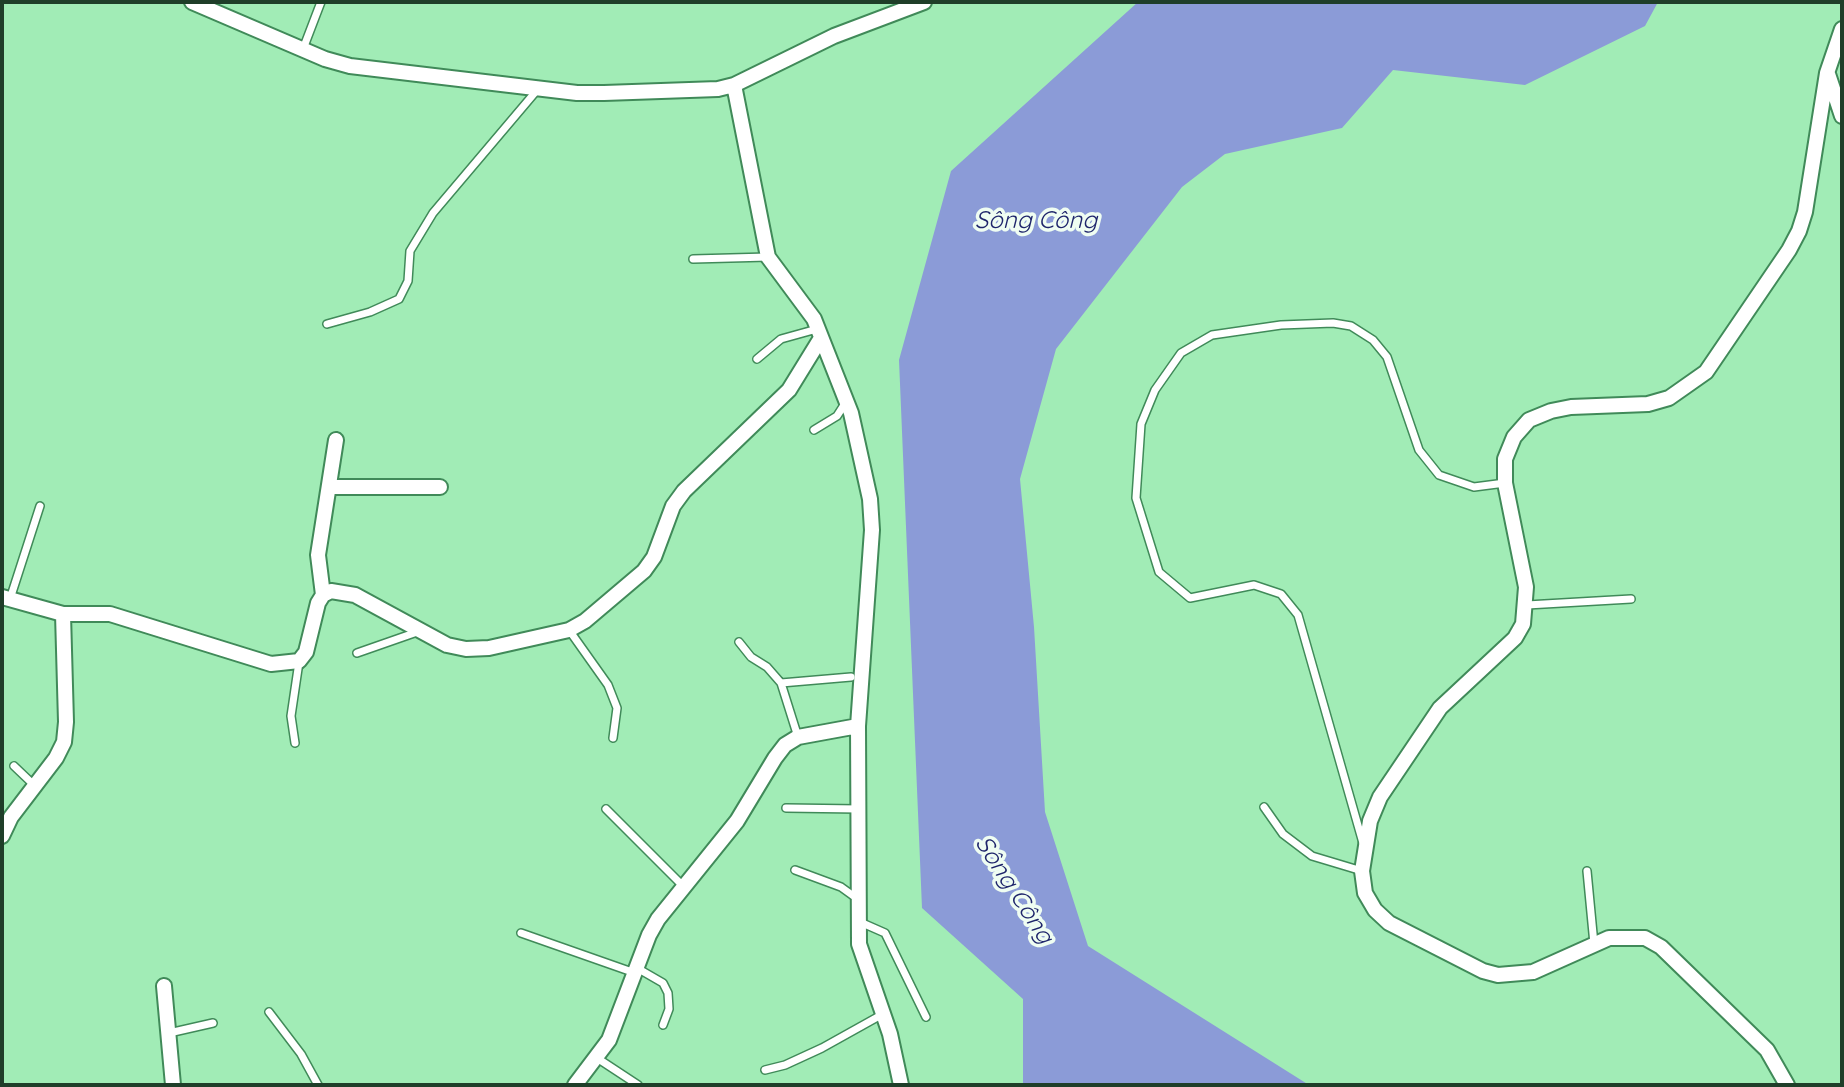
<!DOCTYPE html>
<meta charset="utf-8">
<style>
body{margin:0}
#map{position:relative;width:1844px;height:1087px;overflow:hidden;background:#a1ecb6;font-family:Quicksand,sans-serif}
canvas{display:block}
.frame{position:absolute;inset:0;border:4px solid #1f3e29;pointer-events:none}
</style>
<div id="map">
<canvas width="1844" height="1087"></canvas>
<div class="frame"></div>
</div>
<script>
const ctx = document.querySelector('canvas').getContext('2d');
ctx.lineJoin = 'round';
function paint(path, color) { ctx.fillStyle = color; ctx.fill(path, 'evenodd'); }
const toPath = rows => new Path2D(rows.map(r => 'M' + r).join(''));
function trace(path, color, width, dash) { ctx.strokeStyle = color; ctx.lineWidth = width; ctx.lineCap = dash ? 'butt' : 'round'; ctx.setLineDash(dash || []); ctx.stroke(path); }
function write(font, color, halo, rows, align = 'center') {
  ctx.font = font + ' Quicksand,sans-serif'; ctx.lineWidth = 7; ctx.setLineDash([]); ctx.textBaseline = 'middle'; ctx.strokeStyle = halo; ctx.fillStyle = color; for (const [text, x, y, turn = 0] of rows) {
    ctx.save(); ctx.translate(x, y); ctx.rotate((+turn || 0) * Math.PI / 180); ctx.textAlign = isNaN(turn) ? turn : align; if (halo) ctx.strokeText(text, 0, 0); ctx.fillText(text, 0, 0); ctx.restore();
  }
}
const water = toPath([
 [1138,2,1658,2,1645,26,1525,85,1393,70,1342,128,1225,154,1182,187,1056,349,1020,479,1034,627,1045,812,1088,946,1309,1085,1023,1085,1023,999,922,908,899,360,951,171]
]);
const lane = toPath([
 [303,49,321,2],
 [693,259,768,257],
 [327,324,370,312,399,299,408,281,410,251,433,213,538,89],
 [757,359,781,339,817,329],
 [814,430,837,416,846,402],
 [10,599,40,506],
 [1527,605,1631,599],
 [569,630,608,685,617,708,613,738],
 [739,642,751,657,767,667,781,683,798,737],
 [357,653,420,631],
 [781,683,851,677],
 [295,743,291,716,299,662],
 [14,766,35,786],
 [1264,807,1283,834,1312,856,1362,871],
 [786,808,859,809],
 [606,809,684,887],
 [1363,843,1298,615,1281,594,1254,585,1190,598,1159,572,1136,498,1141,424,1155,390,1181,353,1212,335,1281,325,1333,323,1351,326,1373,340,1387,357,1419,450,1439,475,1474,487,1505,483],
 [795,870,841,887,859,900],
 [1587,871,1594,944],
 [860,922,885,933,926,1017],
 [521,933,635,973],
 [637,968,663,983,668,993,669,1009,663,1025],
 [269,1012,301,1054,318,1085],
 [169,1033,213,1023],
 [597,1058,638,1085],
 [765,1070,785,1065,822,1048,883,1014]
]);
const street = toPath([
 [192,2,325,59,350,66,577,93,604,93,718,89,734,85,834,36,924,2],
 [1828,74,1842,116],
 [734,85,768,257,814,319,851,413,870,499,872,530,858,726,859,944,890,1034,901,1085],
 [330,487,440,487],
 [323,595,318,555,336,440],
 [2,597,63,614,110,614,271,664,299,661,306,652,318,603,323,595,331,591,355,595,447,645,466,649,489,648,569,630,585,621,644,571,654,557,673,506,684,491,789,390,821,338],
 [2,836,11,817,56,758,64,742,66,722,63,614],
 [164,986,173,1085],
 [575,1085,609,1040,649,935,658,919,737,821,775,758,785,745,798,737,858,726],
 [1787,1085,1767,1050,1661,947,1645,938,1609,938,1533,972,1498,975,1483,971,1389,923,1375,910,1365,893,1362,871,1370,821,1380,797,1440,708,1515,638,1523,624,1526,587,1505,483,1505,459,1514,437,1529,420,1551,411,1571,407,1648,404,1669,398,1706,372,1789,250,1799,231,1805,212,1827,73,1842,29]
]);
const waterNames = [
 ["Sông Công",1036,221],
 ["Sông Công",1014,890,57]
];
paint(water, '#8b9bd7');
trace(lane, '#408a59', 10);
trace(street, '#408a59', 18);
trace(lane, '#fff', 7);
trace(street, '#fff', 14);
write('italic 24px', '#1e256b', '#effdf2', waterNames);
</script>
